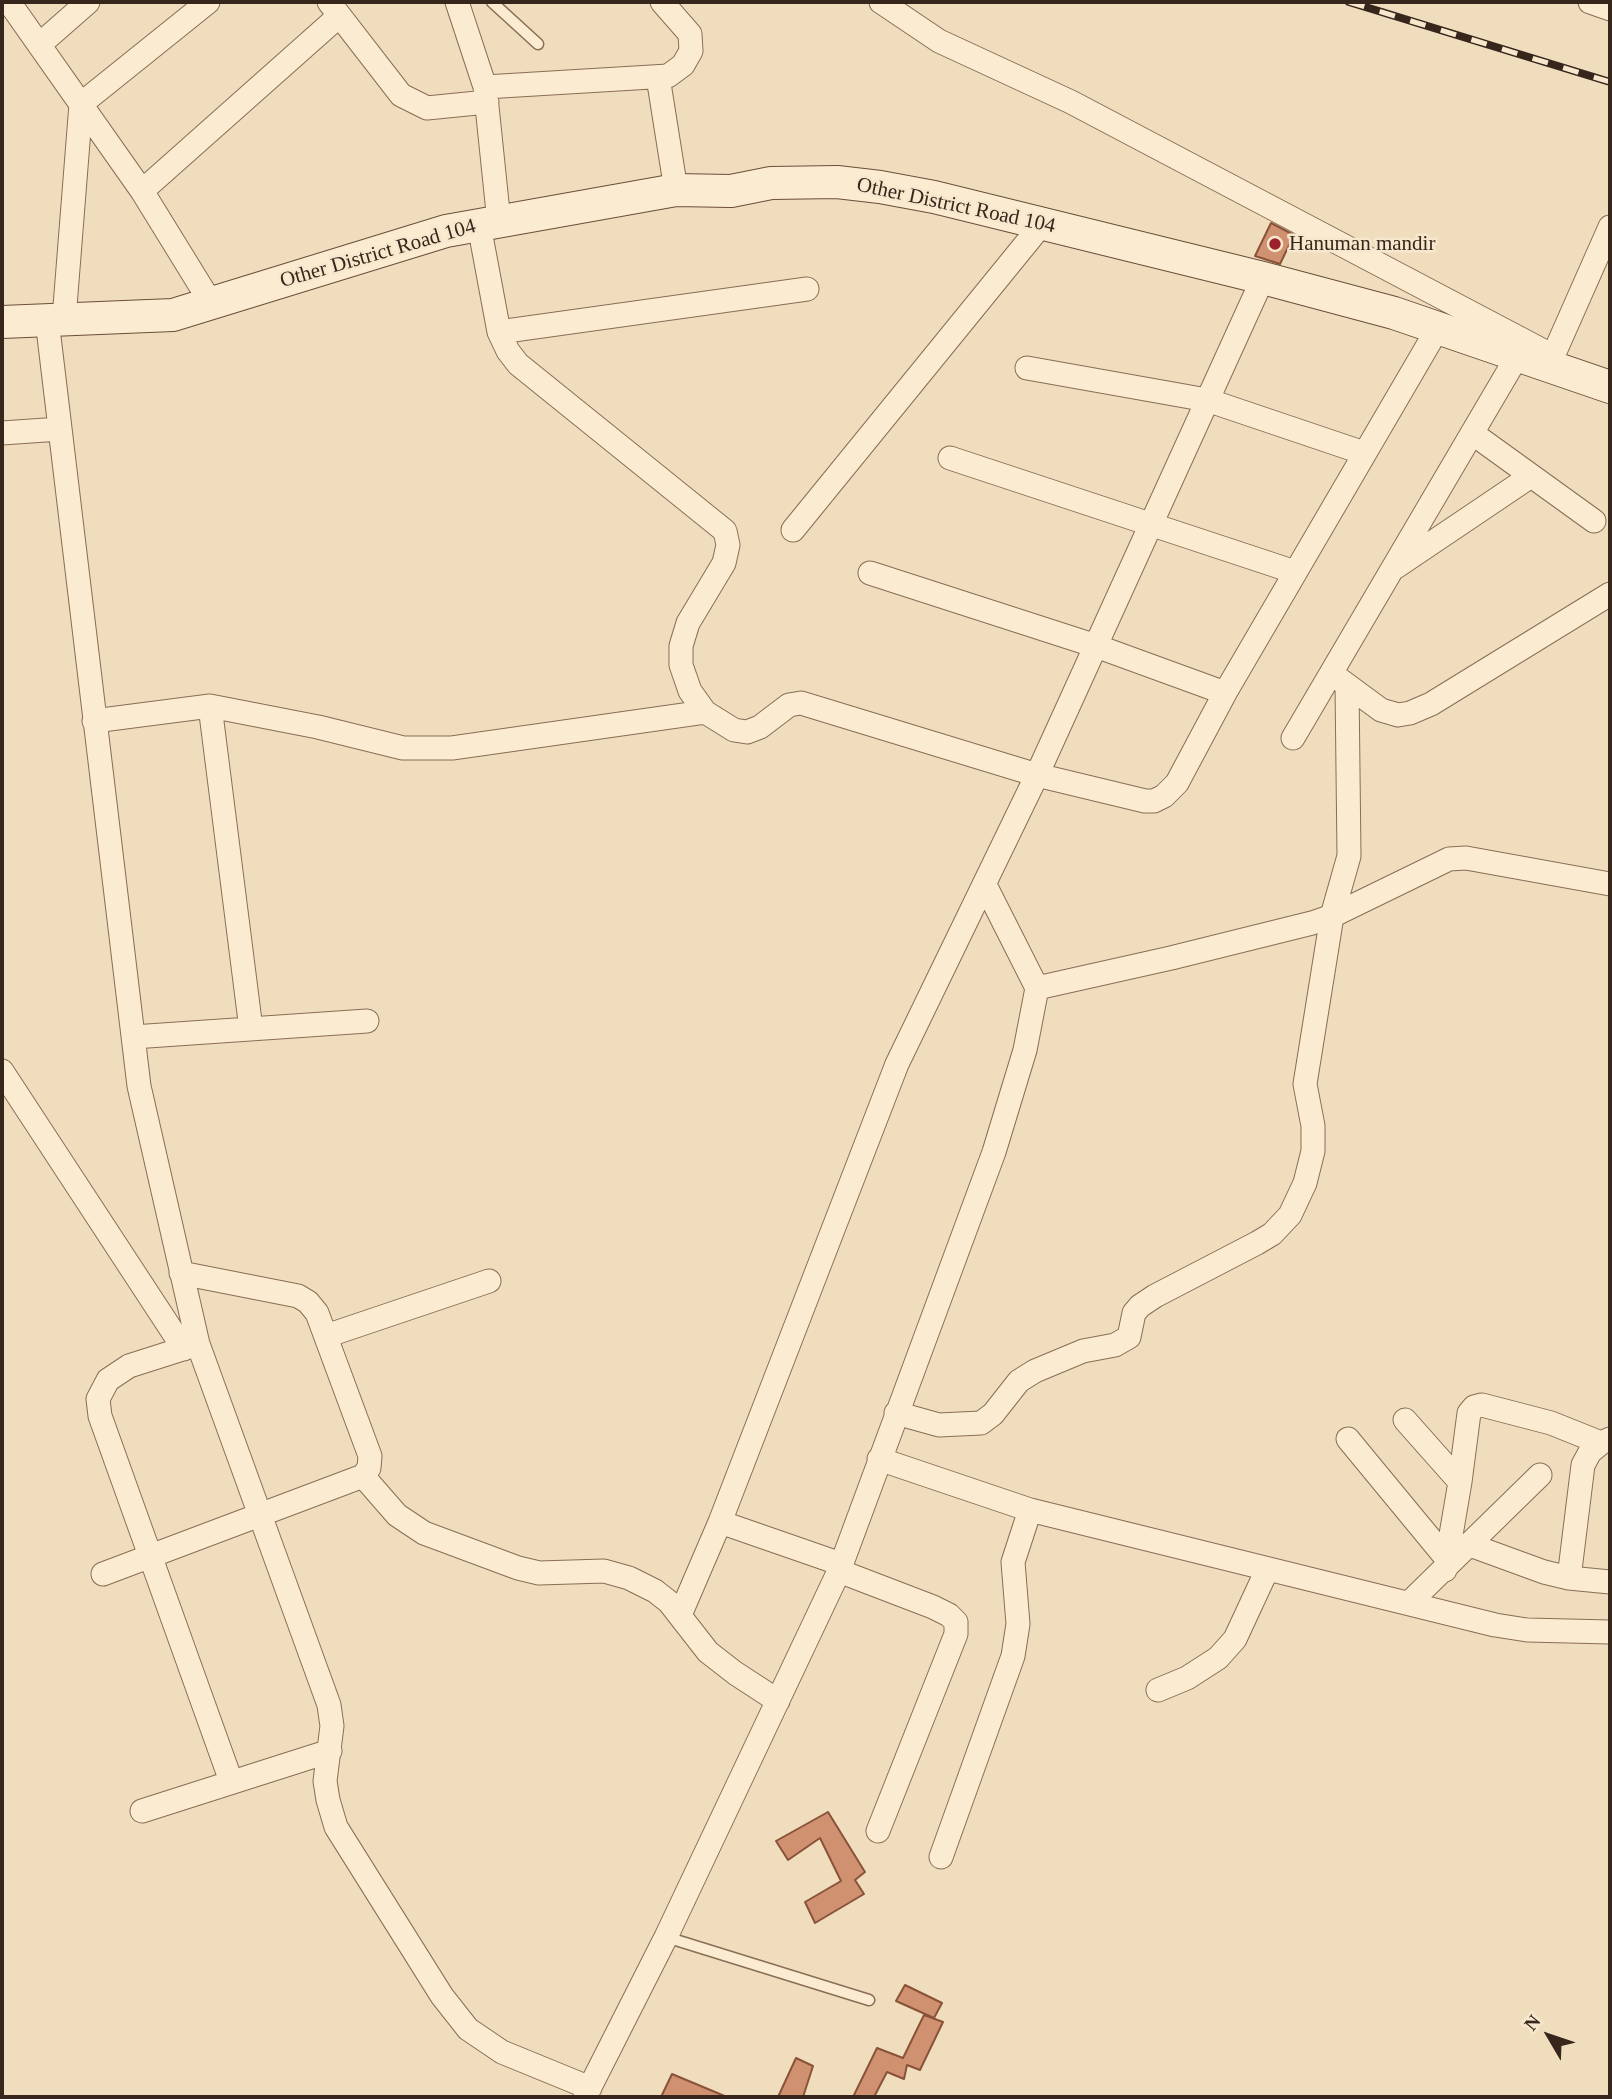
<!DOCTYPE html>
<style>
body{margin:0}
#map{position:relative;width:1612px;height:2099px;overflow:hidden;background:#f0ddbd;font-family:"Times New Roman",serif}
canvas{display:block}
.frame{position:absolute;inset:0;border:4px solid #37261b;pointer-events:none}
.north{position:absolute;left:1514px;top:2001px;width:70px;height:70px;-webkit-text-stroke:5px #f7e8cd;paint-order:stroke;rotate:309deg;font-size:19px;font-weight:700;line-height:28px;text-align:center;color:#37261b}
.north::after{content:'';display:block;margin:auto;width:24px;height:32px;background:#37261b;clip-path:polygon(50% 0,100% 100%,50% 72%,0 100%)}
</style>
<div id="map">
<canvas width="1612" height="2099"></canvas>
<div class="frame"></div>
<div class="north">N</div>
</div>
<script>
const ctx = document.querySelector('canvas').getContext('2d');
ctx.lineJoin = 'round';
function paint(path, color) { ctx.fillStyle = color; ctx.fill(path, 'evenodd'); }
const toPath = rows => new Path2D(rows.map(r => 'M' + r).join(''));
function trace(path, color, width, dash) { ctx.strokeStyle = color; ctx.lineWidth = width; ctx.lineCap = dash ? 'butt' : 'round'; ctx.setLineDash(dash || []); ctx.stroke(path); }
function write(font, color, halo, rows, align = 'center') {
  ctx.font = font + ' "Times New Roman",serif'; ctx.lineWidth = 5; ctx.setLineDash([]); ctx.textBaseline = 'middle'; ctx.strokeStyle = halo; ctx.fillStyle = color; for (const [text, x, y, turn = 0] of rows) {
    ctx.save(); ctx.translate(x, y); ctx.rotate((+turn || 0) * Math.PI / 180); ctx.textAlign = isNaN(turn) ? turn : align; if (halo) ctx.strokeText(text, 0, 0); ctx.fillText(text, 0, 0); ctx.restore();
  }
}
const building = toPath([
 [1271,223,1294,235,1280,264,1255,256,1271,223],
 [828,1812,865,1872,855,1880,864,1894,815,1923,805,1902,841,1881,820,1838,788,1860,776,1841,828,1812],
 [905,1985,942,2003,934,2018,896,2001,905,1985],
 [924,2015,943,2022,920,2070,907,2065,904,2079,887,2072,874,2097,853,2097,877,2048,903,2058,924,2015],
 [796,2058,813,2066,803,2097,778,2097,796,2058],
 [672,2074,727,2097,661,2097,672,2074]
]);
const lane = toPath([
 [492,2,538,44],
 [666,1937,869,2000]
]);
const street = toPath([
 [9,2,142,191,211,303],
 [329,2,401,95,427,108,487,102],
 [457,2,485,87,499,222],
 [881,2,939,41,1071,102,1553,356],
 [1590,2,1610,9],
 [39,45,88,2],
 [658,77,676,190],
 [485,87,668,76,683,65,691,51,690,34,662,2],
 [142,191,339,16],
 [479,225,499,332,508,351,518,364,725,531,728,545,724,563,688,623,681,646,681,665,690,691,705,712,734,730,747,732,760,727,789,705,801,703,1037,775,1145,801,1154,801,1164,796,1177,783,1225,693,1438,328],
 [64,319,81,104,208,2],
 [47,320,139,1086,198,1344,329,1705,332,1726,325,1781,328,1800,336,1827,442,1996,468,2029,502,2052,590,2088],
 [499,332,807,289],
 [1553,356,1610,227],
 [1027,368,1207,400,1364,453],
 [2,433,60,429],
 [1472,433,1594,521],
 [950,458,1295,572],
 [793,530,1042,224],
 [1396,567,1531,476],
 [870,573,1096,646,1225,693],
 [1339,679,1381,710,1398,715,1410,713,1431,704,1610,594],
 [210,706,251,1029],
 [94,721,210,706,318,727,403,748,452,748,705,712],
 [1293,738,1518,355],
 [1037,988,1171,958,1312,923,1332,916,1449,859,1466,858,1610,884],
 [133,1037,367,1021],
 [2,1071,184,1349],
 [326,1336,489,1281],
 [198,1344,129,1366,108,1380,98,1399,100,1416,231,1781],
 [896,1413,939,1425,981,1423,993,1414,1019,1381,1035,1371,1083,1351,1115,1345,1129,1337,1134,1313,1140,1306,1155,1296,1257,1243,1272,1234,1290,1215,1305,1183,1313,1151,1313,1126,1305,1084,1332,916,1349,856,1347,685],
 [1405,1420,1460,1482],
 [1348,1439,1447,1559],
 [879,1459,1030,1510,1495,1625,1527,1630,1610,1632],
 [363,1476,397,1515,424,1533,518,1568,539,1573,604,1571,629,1578,655,1591,669,1602,708,1652,735,1673,778,1701],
 [720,1522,841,1564],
 [1470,1545,1544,1572,1569,1578,1610,1582],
 [1445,1570,1460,1482,1469,1413,1474,1407,1482,1405,1551,1423,1601,1443],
 [839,1571,933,1607,949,1615,956,1622,956,1634,878,1831],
 [103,1574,363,1476,369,1468,370,1456,317,1313,308,1302,298,1296,181,1273],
 [1569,1578,1583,1465,1590,1452,1601,1443,1610,1439],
 [1409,1603,1540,1475],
 [680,1615,720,1522,897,1064,1037,775,1263,278],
 [1158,1690,1187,1678,1218,1658,1235,1639,1267,1570],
 [142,1811,330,1751],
 [941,1857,1013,1656,1018,1624,1013,1562,1030,1510],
 [585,2097,666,1937,839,1571,994,1152,1025,1050,1037,988,985,885]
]);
const secondary = toPath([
 [2,322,173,315,446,231,676,190,731,191,771,183,837,182,880,187,934,197,1263,278,1394,313,1610,387]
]);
const rail = toPath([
 [1349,2,1610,82]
]);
const markers = [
 [1275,244,7,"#9b222d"]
];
const streetNames = [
 ["Other District Road 104",956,206,12],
 ["Other District Road 104",378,254,-16]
];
const poiNames = [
 ["Hanuman mandir",1289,244]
];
paint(building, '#d09171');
trace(building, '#89533a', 2);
trace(lane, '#896d55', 13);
trace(street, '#896d55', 25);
trace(secondary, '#6a4e39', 34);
trace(lane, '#fbebd1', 10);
trace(street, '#fbebd1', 23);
trace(secondary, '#fbebd1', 32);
trace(rail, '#37261b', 8);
trace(rail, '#f7e8cd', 5, [16]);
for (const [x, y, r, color] of markers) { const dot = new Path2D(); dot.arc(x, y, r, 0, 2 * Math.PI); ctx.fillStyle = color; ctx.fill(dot); trace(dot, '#f7e8cd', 2.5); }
write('21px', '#37261b', '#f7e8cd', streetNames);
write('21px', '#37261b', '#f7e8cd', poiNames, 'left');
</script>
